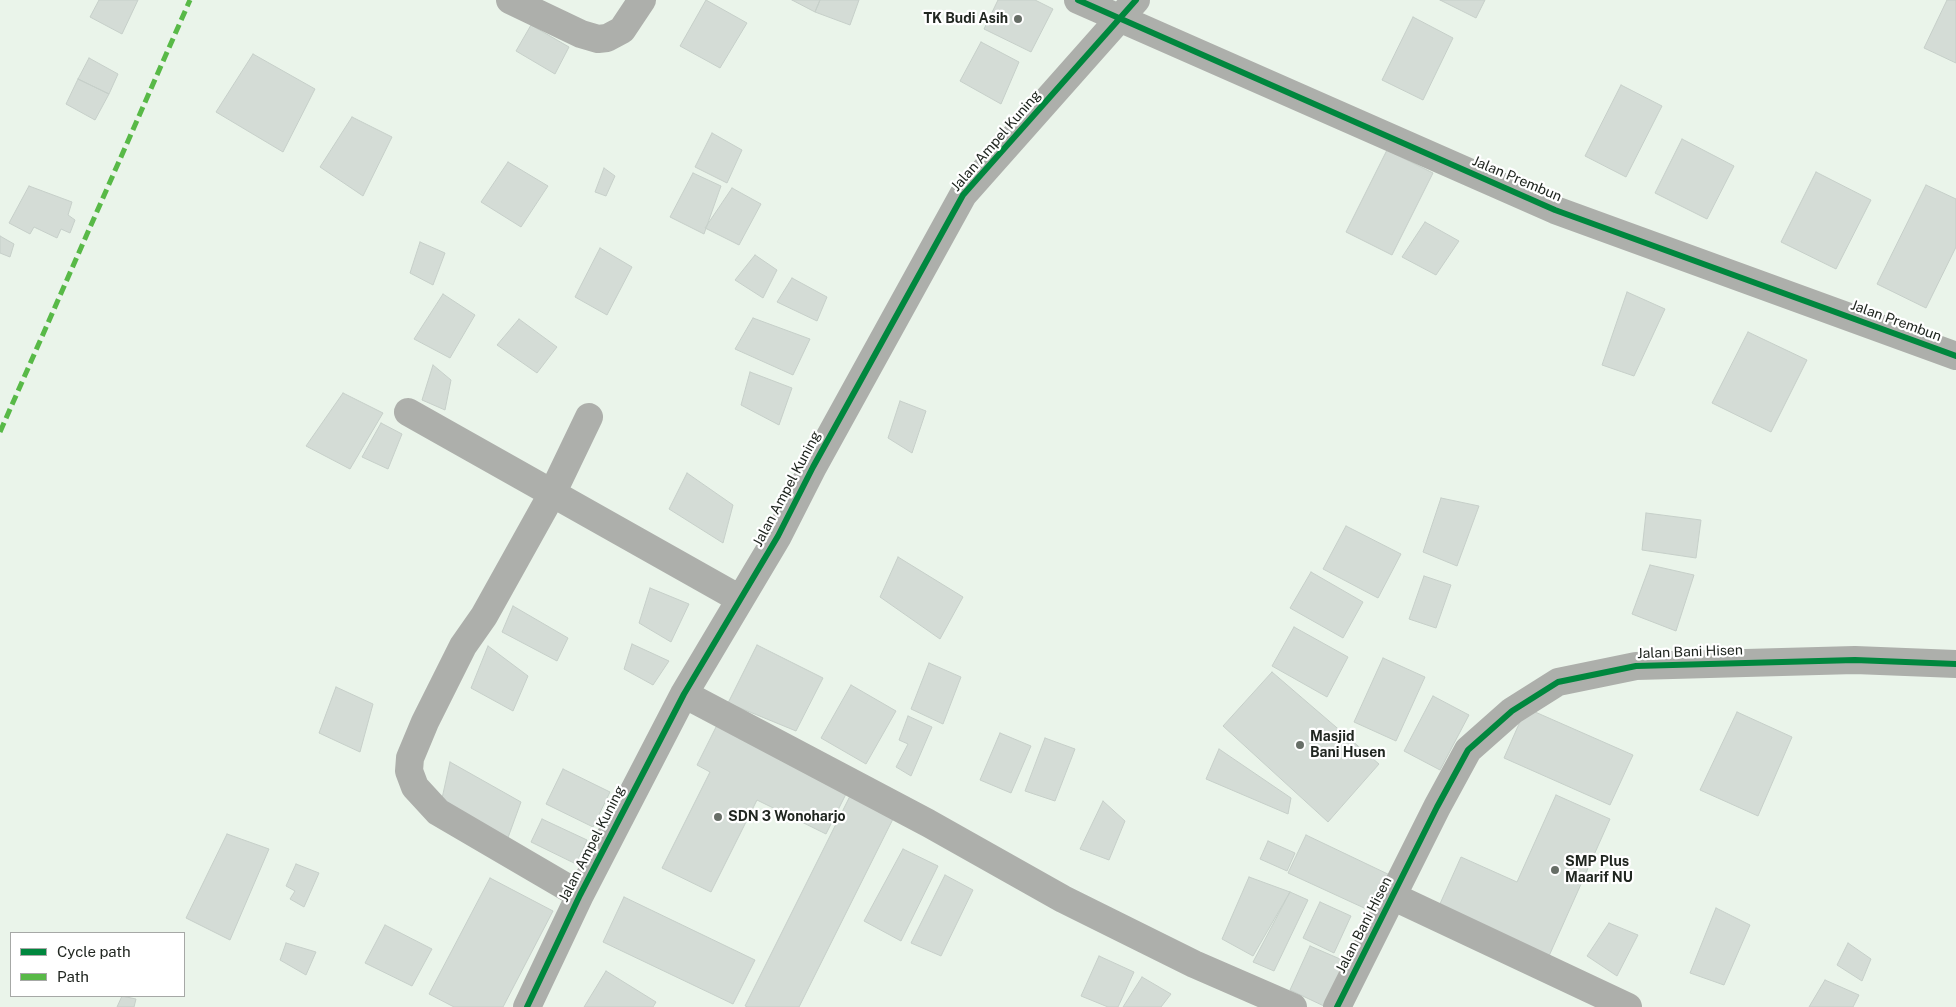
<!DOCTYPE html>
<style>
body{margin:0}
#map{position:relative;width:1956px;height:1007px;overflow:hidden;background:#eaf4ea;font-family:"Public Sans",sans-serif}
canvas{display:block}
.legend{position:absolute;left:10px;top:932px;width:175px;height:65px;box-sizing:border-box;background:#fff;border:1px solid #a6a8a6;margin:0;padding:6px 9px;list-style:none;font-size:15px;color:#202620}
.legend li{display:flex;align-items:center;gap:10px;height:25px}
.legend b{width:25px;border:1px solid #a6a8a6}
</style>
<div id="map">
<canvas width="1956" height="1007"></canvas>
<ul class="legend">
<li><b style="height:6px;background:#00873e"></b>Cycle path</li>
<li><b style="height:6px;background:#58b947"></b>Path</li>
</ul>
</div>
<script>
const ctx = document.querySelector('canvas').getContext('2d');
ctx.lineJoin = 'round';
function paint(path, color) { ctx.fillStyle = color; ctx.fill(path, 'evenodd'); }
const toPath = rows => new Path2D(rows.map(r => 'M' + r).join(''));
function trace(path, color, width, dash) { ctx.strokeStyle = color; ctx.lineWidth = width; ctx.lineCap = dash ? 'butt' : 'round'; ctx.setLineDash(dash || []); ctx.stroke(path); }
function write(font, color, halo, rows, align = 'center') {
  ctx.font = font + ' "Public Sans",sans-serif'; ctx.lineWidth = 4.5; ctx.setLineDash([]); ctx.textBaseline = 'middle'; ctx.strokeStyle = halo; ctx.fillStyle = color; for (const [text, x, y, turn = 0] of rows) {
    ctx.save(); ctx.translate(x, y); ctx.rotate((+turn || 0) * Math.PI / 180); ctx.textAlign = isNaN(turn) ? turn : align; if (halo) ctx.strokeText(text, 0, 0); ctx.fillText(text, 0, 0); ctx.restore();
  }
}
const building = toPath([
 [99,0,138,0,122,34,90,17,99,0],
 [706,0,747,23,720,68,680,46,706,0],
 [792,0,820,0,815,12,792,0],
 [820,0,859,0,850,25,815,12,820,0],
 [998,0,1035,0,1053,9,1031,52,984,29,998,0],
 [1440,0,1485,0,1476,18,1440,0],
 [1947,0,1956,0,1956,63,1924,48,1947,0],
 [1413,17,1453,38,1423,100,1382,80,1413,17],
 [531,25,569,47,555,74,516,51,531,25],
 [981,42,1019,62,1001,104,960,81,981,42],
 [253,54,315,89,283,152,216,112,253,54],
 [89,58,118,74,109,94,78,79,89,58],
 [78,79,109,94,95,120,66,104,78,79],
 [1621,85,1662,106,1626,177,1585,156,1621,85],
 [352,117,392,137,363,196,320,167,352,117],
 [712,133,742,150,727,183,695,167,712,133],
 [1682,139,1734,166,1707,219,1655,193,1682,139],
 [1387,150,1433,173,1392,255,1346,232,1387,150],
 [508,162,548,186,521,227,481,202,508,162],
 [604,168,615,176,606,196,595,192,604,168],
 [1816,172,1871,200,1836,269,1781,242,1816,172],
 [693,173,721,186,704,234,670,217,693,173],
 [1926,185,1956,199,1956,247,1926,308,1877,284,1926,185],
 [29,186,72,202,68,215,75,220,70,233,61,229,57,238,34,227,30,234,9,223,29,186],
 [732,188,761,204,739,245,705,228,732,188],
 [1425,222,1459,241,1436,275,1402,257,1425,222],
 [0,236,14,244,10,257,0,253,0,236],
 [420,242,445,253,433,285,410,273,420,242],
 [600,248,632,267,607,315,575,297,600,248],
 [755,255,777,270,763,298,735,280,755,255],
 [792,278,827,297,817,321,777,302,792,278],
 [1627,292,1665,309,1634,376,1602,365,1627,292],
 [443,294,475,315,450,358,414,339,443,294],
 [753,318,810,339,793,375,735,349,753,318],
 [519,319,557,347,537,373,497,345,519,319],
 [1748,332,1807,360,1771,432,1712,403,1748,332],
 [433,365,451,380,445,410,422,400,433,365],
 [750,372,792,388,779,425,741,405,750,372],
 [343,393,383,413,350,469,306,446,343,393],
 [900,401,926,411,912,453,888,438,900,401],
 [381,423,402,434,388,469,362,457,381,423],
 [687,473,733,505,723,543,669,509,687,473],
 [1441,498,1479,506,1457,566,1423,552,1441,498],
 [1646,513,1701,520,1696,558,1642,550,1646,513],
 [1346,526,1401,554,1378,598,1323,569,1346,526],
 [898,557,963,597,940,639,880,597,898,557],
 [1650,565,1694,575,1676,631,1632,614,1650,565],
 [1311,572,1363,602,1343,638,1290,608,1311,572],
 [1424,576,1451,585,1436,628,1409,619,1424,576],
 [650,588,689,604,671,642,639,623,650,588],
 [513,606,568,638,557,661,502,632,513,606],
 [1294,627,1348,657,1327,697,1272,666,1294,627],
 [632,644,669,661,653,685,624,669,632,644],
 [757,645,823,678,796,731,728,703,757,645],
 [488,646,528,676,513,711,471,688,488,646],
 [1383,658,1425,677,1396,741,1354,722,1383,658],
 [929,663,961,677,943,724,911,709,929,663],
 [1272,672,1379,764,1328,822,1223,726,1272,672],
 [851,685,896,711,866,764,821,738,851,685],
 [336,687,373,704,360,752,319,733,336,687],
 [1433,696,1469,715,1440,770,1404,751,1433,696],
 [1526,708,1633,755,1610,805,1504,758,1526,708],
 [1737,712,1792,737,1758,816,1700,790,1737,712],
 [908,716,932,727,911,776,896,767,908,744,899,740,908,716],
 [717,725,848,790,826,834,757,800,711,892,662,868,710,772,697,765,717,725],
 [1000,733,1031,746,1011,793,980,780,1000,733],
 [1045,738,1075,749,1055,801,1025,791,1045,738],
 [1219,749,1291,798,1288,814,1206,779,1219,749],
 [450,762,521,802,506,843,441,803,450,762],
 [563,769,610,792,593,827,546,804,563,769],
 [852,792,896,813,799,1007,748,1007,745,1006,852,792],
 [1556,795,1610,819,1549,956,1439,906,1461,857,1517,882,1556,795],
 [1103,801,1125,821,1109,860,1080,849,1103,801],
 [542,819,587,840,576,864,531,842,542,819],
 [227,834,269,849,230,940,186,918,227,834],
 [1306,835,1392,876,1375,913,1288,873,1306,835],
 [1268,841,1295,853,1287,871,1260,859,1268,841],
 [903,849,938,866,901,941,864,921,903,849],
 [296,864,319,873,304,907,290,899,295,891,286,886,296,864],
 [945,875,973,890,941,956,911,943,945,875],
 [1249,877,1290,892,1253,956,1222,939,1249,877],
 [490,878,553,911,503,1007,454,1007,429,994,490,878],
 [1290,892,1308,900,1274,971,1253,962,1290,892],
 [624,897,755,960,733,1004,603,942,624,897],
 [1320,902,1351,916,1334,953,1303,938,1320,902],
 [1716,908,1750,925,1724,985,1690,973,1716,908],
 [1609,923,1638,935,1617,976,1587,956,1609,923],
 [385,925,432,949,412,986,365,963,385,925],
 [286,943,316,952,306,975,280,960,286,943],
 [1848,943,1871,959,1862,981,1837,965,1848,943],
 [1310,946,1347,962,1326,1007,1290,990,1310,946],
 [1099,956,1134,972,1118,1007,1108,1007,1081,996,1099,956],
 [606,971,656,1002,653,1007,584,1007,606,971],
 [1142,977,1171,994,1161,1007,1123,1007,1142,977],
 [1825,980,1859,995,1853,1007,1809,1007,1825,980],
 [122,996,136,999,134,1007,117,1007,122,996]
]);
const minor = toPath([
 [510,0,581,34,598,39,607,38,622,30,642,0],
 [1078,0,1555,210,1956,356],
 [408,412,740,599],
 [684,694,928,823,1063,899,1194,964,1293,1007],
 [580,895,438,812,415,787,409,771,410,758,425,722,463,646,484,616,552,494,589,417],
 [1392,896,1628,1007],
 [527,1007,580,895,684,694,778,536,813,467,963,195,1136,0],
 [1337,1007,1437,807,1468,750,1512,711,1558,682,1636,666,1855,660,1956,664]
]);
const quiet = toPath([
 [0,432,190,0]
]);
const cycleway = toPath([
 [1078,0,1555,210,1956,356],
 [527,1007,580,895,684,694,778,536,813,467,963,195,1136,0],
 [1337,1007,1437,807,1468,750,1512,711,1558,682,1636,666,1855,660,1956,664]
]);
const markers = [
 [1018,19,5,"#676e67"],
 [1300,745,5,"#676e67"],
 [718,817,5,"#676e67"],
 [1555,870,5,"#676e67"]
];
const poiNames = [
 ["TK Budi Asih",1008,19,"right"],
 ["Masjid",1310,737],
 ["Bani Husen",1310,753],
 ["SDN 3 Wonoharjo",728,817],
 ["SMP Plus",1565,862],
 ["Maarif NU",1565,878]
];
const streetNames = [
 ["Jalan Ampel Kuning",996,141,-49],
 ["Jalan Prembun",1517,179,23],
 ["Jalan Prembun",1896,321,20],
 ["Jalan Ampel Kuning",787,489,-62],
 ["Jalan Bani Hisen",1690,652,-2],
 ["Jalan Ampel Kuning",592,844,-63],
 ["Jalan Bani Hisen",1364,925,-63]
];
paint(building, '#d4dcd6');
trace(building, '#c6cfc9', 1);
trace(minor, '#adafab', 28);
trace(quiet, '#58b947', 5, [10, 5]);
trace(cycleway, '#00873e', 6);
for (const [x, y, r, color] of markers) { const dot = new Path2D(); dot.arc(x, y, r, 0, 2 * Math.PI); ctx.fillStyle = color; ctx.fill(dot); trace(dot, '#fff', 2); }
write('bold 14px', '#202620', '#fff', poiNames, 'left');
write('14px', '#202620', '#fff', streetNames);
</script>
